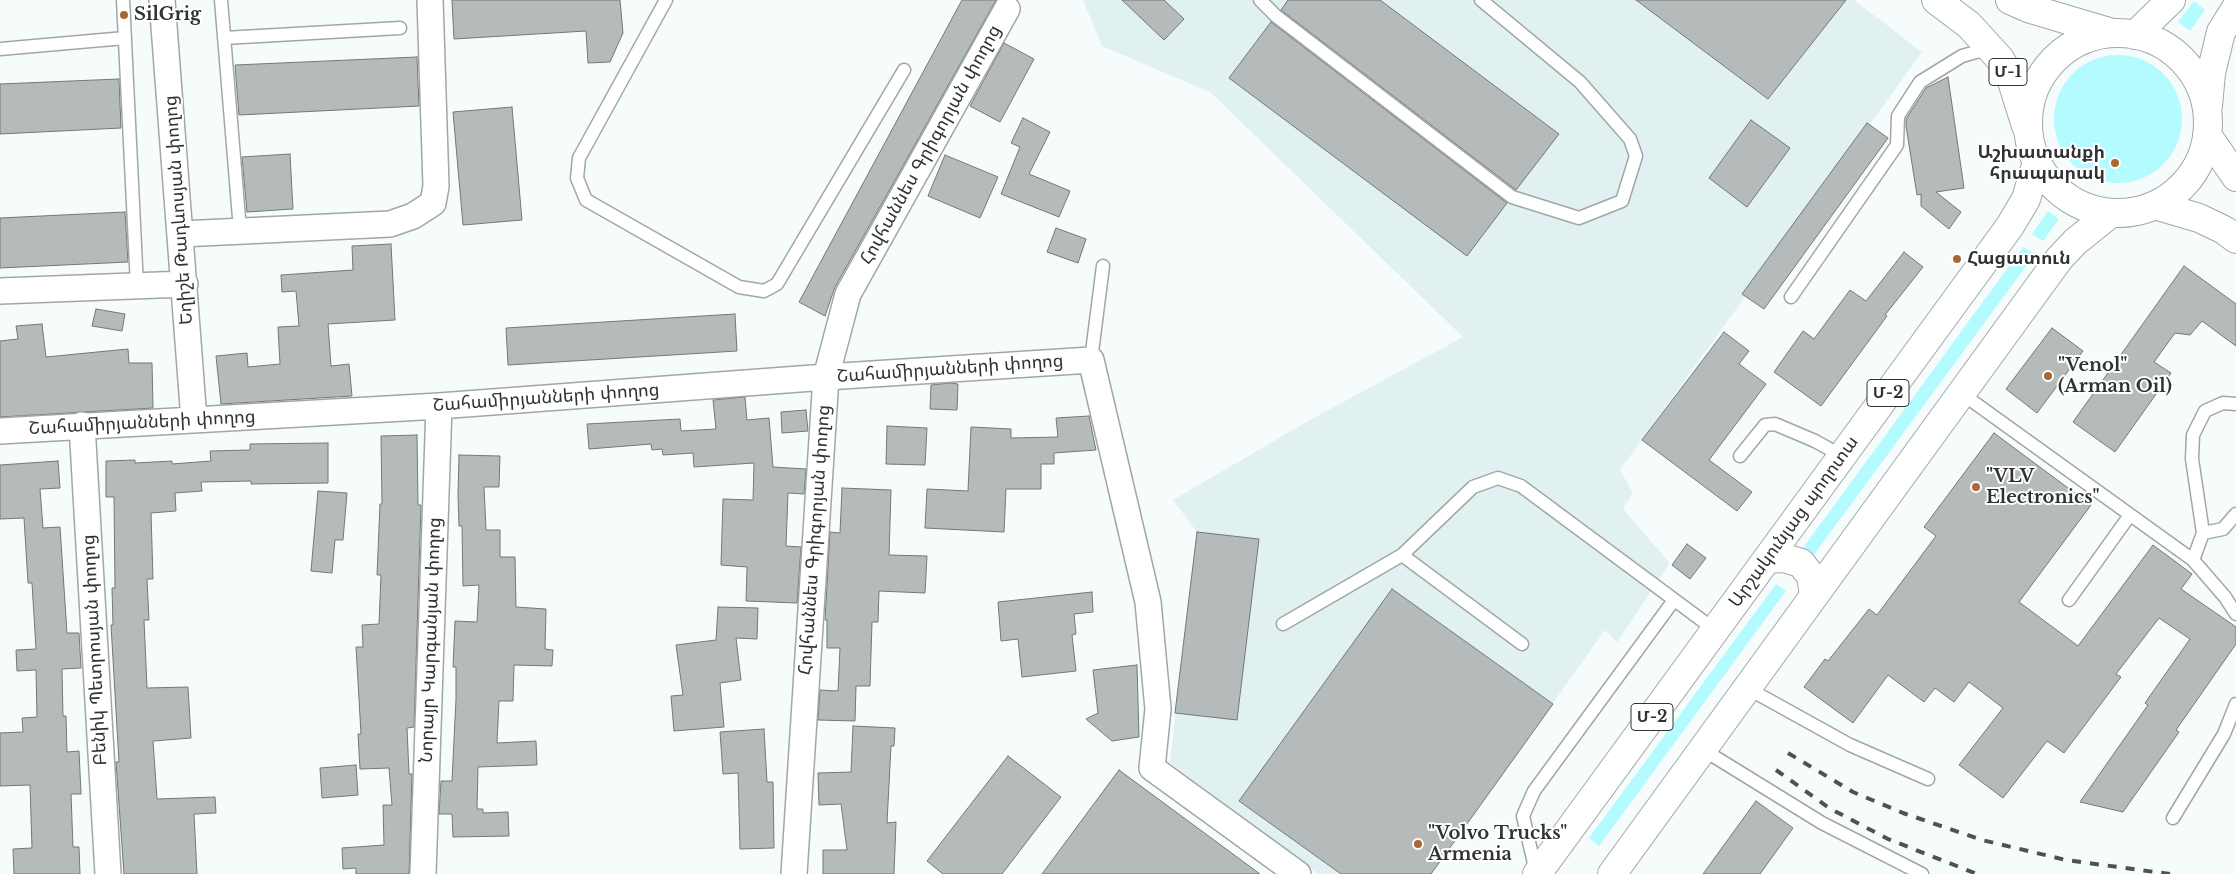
<!DOCTYPE html>
<meta charset="utf-8">
<style>
body{margin:0}
canvas{display:block;background:#f6fbfc}
</style>
<canvas width="2236" height="874"></canvas>
<script>
const ctx = document.querySelector('canvas').getContext('2d');
ctx.lineJoin = 'round';
function paint(path, color) { ctx.fillStyle = color; ctx.fill(path, 'evenodd'); }
const toPath = rows => new Path2D(rows.map(r => 'M' + r).join(''));
function trace(path, color, width, dash) { ctx.strokeStyle = color; ctx.lineWidth = width; ctx.lineCap = dash ? 'butt' : 'round'; ctx.setLineDash(dash || []); ctx.stroke(path); }
function write(font, color, halo, rows, align = 'center') {
  ctx.font = font + ' "Libre Baskerville","Noto Sans Armenian",serif'; ctx.lineWidth = 4; ctx.setLineDash([]); ctx.textBaseline = 'middle'; ctx.strokeStyle = halo; ctx.fillStyle = color; for (const [text, x, y, turn = 0] of rows) {
    ctx.save(); ctx.translate(x, y); ctx.rotate((+turn || 0) * Math.PI / 180); ctx.textAlign = isNaN(turn) ? turn : align; if (halo) ctx.strokeText(text, 0, 0); ctx.fillText(text, 0, 0); ctx.restore();
  }
}
const built = toPath([
 [1083,0,1854,0,1922,52,1620,470,1633,493,1623,509,1670,563,1617,642,1605,630,1431,874,1318,874,1170,763,1197,532,1173,500,1310,420,1463,337,1210,92,1102,46]
]);
const green = toPath([
 [2194,1,2205,10,2190,31,2178,22],
 '2054 119a64 64 0 1 1 128 0a64 64 0 1 1-128 0Z',
 [2048,211,2059,219,2043,241,2032,234],
 [2023,247,2035,254,1813,556,1803,548],
 [1776,584,1786,591,1599,846,1589,838]
]);
const building = toPath([
 [452,0,620,0,623,33,610,62,588,63,586,31,454,39,452,0],
 [962,0,996,0,835,287,825,316,799,302,962,0],
 [1122,0,1164,0,1184,19,1164,40,1122,0],
 [1288,0,1380,0,1559,134,1516,190,1281,10,1288,0],
 [1636,0,1846,0,1768,99,1636,0],
 [1271,22,1507,203,1467,256,1229,78,1271,22],
 [1004,43,1034,59,1000,122,970,106,1004,43],
 [417,57,419,106,239,115,235,65,417,57],
 [1948,77,1964,188,1936,192,1961,212,1949,229,1921,206,1921,194,1917,195,1906,126,1906,119,1926,88,1948,77],
 [119,79,121,128,0,134,0,84,119,79],
 [512,107,522,220,463,225,453,112,512,107],
 [1023,118,1050,132,1029,174,1070,191,1059,217,1001,194,1020,147,1011,143,1023,118],
 [1751,120,1790,148,1747,207,1709,178,1751,120],
 [1867,123,1888,138,1764,309,1742,294,1867,123],
 [290,154,293,209,247,212,242,157,290,154],
 [945,155,998,177,980,218,928,196,945,155],
 [125,212,128,262,0,268,0,218,125,212],
 [1056,228,1086,239,1078,263,1047,252,1056,228],
 [391,244,395,320,328,324,331,366,349,364,352,396,221,404,216,356,247,353,248,367,280,364,278,327,299,326,296,291,282,292,281,275,353,270,352,246,391,244],
 [1904,252,1923,267,1885,315,1887,316,1821,406,1774,372,1803,331,1814,339,1850,290,1866,301,1904,252],
 [2184,266,2236,304,2236,346,2202,321,2190,335,2175,333,2154,362,2171,373,2115,452,2073,422,2184,266],
 [96,309,125,314,122,331,92,326,96,309],
 [735,314,737,351,508,365,506,328,735,314],
 [42,324,46,357,128,349,129,363,152,363,153,408,0,417,0,341,18,339,16,326,42,324],
 [2052,328,2083,351,2037,413,2006,389,2052,328],
 [1724,332,1749,351,1739,364,1766,384,1709,460,1752,492,1737,511,1642,440,1724,332],
 [950,383,958,384,957,410,930,409,931,385,950,383],
 [745,397,747,420,769,418,773,467,806,469,804,494,788,493,786,546,801,547,797,603,746,601,747,567,721,565,723,499,753,500,754,463,694,467,693,453,663,455,662,449,652,450,651,444,589,449,587,424,680,419,681,431,716,429,713,400,745,397],
 [806,410,808,431,782,433,781,412,806,410],
 [1089,416,1096,450,1054,453,1054,464,1041,464,1041,489,1006,489,1004,532,925,528,927,489,968,491,971,427,1011,429,1011,438,1058,437,1056,418,1089,416],
 [887,426,927,428,925,465,886,464,887,426],
 [1994,433,2091,505,2019,602,2078,646,2153,545,2192,574,2181,589,2236,627,2236,644,2176,730,2179,732,2123,812,2080,802,2148,705,2145,703,2190,639,2159,618,2116,674,2121,677,2064,753,2047,741,2003,798,1959,765,2003,708,1969,682,1954,702,1935,688,1924,702,1888,675,1853,723,1804,687,1825,659,1828,661,1869,609,1877,615,1936,536,1924,527,1994,433],
 [417,435,418,505,421,505,414,727,407,728,409,774,412,774,409,874,356,874,356,868,343,869,342,848,384,845,383,805,392,805,389,768,360,769,358,734,361,734,356,647,363,647,362,625,379,624,381,575,377,575,380,504,382,504,381,436,417,435],
 [328,443,328,483,251,484,251,481,201,482,202,491,175,493,176,511,151,513,153,579,147,579,149,620,144,620,147,688,188,687,191,738,153,741,157,799,215,797,216,813,194,814,197,874,124,874,116,762,119,762,111,625,113,625,112,588,115,588,114,497,106,497,106,461,135,460,135,463,172,461,172,464,211,461,210,451,250,450,250,444,328,443],
 [459,455,500,456,499,487,484,487,486,530,500,530,500,557,515,557,516,607,546,609,545,649,553,650,552,666,514,665,513,701,499,701,497,743,536,741,537,765,478,767,477,809,483,809,483,813,508,812,509,836,453,837,452,814,439,814,441,781,452,781,456,699,456,667,453,667,455,621,477,622,479,585,463,586,462,526,459,526,458,495,459,455],
 [58,461,60,488,40,489,43,528,60,527,67,633,79,633,81,668,62,669,63,716,66,716,67,752,79,751,81,794,71,794,73,847,79,847,80,874,14,874,13,849,32,848,30,785,0,786,0,733,23,732,22,718,37,717,36,670,17,671,16,650,36,649,32,583,28,583,24,518,0,519,0,465,58,461],
 [842,488,891,490,889,555,927,556,925,593,879,591,878,622,872,622,870,686,856,686,855,721,818,720,820,690,838,691,840,648,827,648,827,620,825,620,830,532,840,533,842,488],
 [318,491,347,493,343,540,335,540,332,573,311,571,318,491],
 [1197,532,1259,539,1237,720,1175,713,1197,532],
 [1687,544,1706,558,1690,579,1672,565,1687,544],
 [1392,589,1553,704,1431,874,1341,874,1239,801,1392,589],
 [1092,592,1093,612,1074,614,1076,634,1072,635,1076,671,1022,677,1018,639,1001,641,998,602,1092,592],
 [718,607,758,608,757,639,736,638,741,680,720,683,724,727,674,731,671,696,683,695,676,645,716,640,718,607],
 [1137,665,1139,737,1112,741,1086,719,1098,713,1093,670,1137,665],
 [853,726,895,728,894,746,891,746,887,823,896,822,894,874,823,874,823,850,847,850,841,804,819,805,818,773,851,772,853,726],
 [764,729,767,782,773,782,774,848,740,849,738,773,723,774,720,732,764,729],
 [1008,756,1061,797,1002,874,943,874,927,861,1008,756],
 [356,765,358,795,322,798,320,768,356,765],
 [1119,770,1260,874,1042,874,1119,770],
 [1756,801,1793,828,1760,874,1703,874,1756,801]
]);
const lane = toPath([
 [123,0,137,286],
 [221,0,240,230],
 [666,0,579,158,577,178,586,200,739,287,764,291,777,284,904,70],
 [1260,0,1276,16,1512,197,1579,218,1622,201,1636,156,1630,139,1580,82,1481,0],
 [224,38,400,28],
 [0,49,125,38],
 [1791,297,1897,145,1898,116,1920,82,1962,56,1990,48],
 [1091,360,1103,266],
 [1961,393,2193,560,2225,597,2236,614],
 [1740,456,1765,425,1775,424,1815,441,1842,456],
 [2203,533,2223,529,2236,514],
 [1402,555,1522,644],
 [2193,560,2203,533,2192,459,2193,435,2205,411,2223,403,2236,404],
 [2069,600,2130,515],
 [1283,624,1402,555,1473,487,1498,478,1521,486,1715,630],
 [1747,688,1850,745,1928,779],
 [1702,749,1822,823,1922,874],
 [2173,818,2224,734,2236,704],
 [1536,872,1523,816,1534,791,1674,600]
]);
const street = toPath([
 [162,0,194,420],
 [181,234,390,224,413,216,433,203,436,186,430,0],
 [0,291,185,284],
 [82,425,108,874],
 [0,431,439,406,826,377,1091,360,1148,602,1158,709,1152,768,1298,874],
 [423,874,439,406],
 [794,874,826,377,848,294,1007,9]
]);
const primary = toPath([
 [1936,0,1969,25,2000,59,2011,78,2026,126],
 [2010,0,2028,8,2112,33],
 '2028 123a90 90 0 1 1 180 0a90 90 0 1 1-180 0Z',
 [2135,35,2171,0],
 [2208,106,2211,73,2221,32,2236,8],
 [2207,135,2236,177],
 [2155,205,2199,218,2224,230,2236,239],
 [1767,559,1784,558,1801,563,1811,576,1814,595],
 [1537,874,2010,226,2026,199,2037,162],
 [1612,874,2059,259,2075,242,2111,213]
]);
const rail = toPath([
 [1788,753,1853,792,1903,813,1982,840,2066,860,2170,874],
 [1776,770,1829,808,1888,839,1977,874]
]);
const markers = [
 [124,15,5,"#a96734"],
 [2115,163,5,"#a96734"],
 [1957,259,5,"#a96734"],
 [2048,376,5,"#a96734"],
 [1976,487,5,"#a96734"],
 [1418,844,5,"#a96734"]
];
const shields = [
 [2008,72,38],
 [1888,393,42],
 [1652,717,42]
];
const shieldNames = [
 ["Մ-1",2008,72],
 ["Մ-2",1888,393],
 ["Մ-2",1652,717]
];
const poiNames = [
 ["SilGrig",134,15],
 ["Աշխատանքի",2105,153,"right"],
 ["հրապարակ",2105,174,"right"],
 ["Հացատուն",1967,259],
 ["\"Venol\"",2058,366],
 ["(Arman Oil)",2058,387],
 ["\"VLV",1986,477],
 ["Electronics\"",1986,498],
 ["\"Volvo Trucks\"",1428,834],
 ["Armenia",1428,855]
];
const streetNames = [
 ["Հովհաննես Գրիգորյան փողոց",931,145,-61],
 ["Եղիշե Թադևոսյան փողոց",179,210,-94],
 ["Շահամիրյանների փողոց",950,369,-4],
 ["Շահամիրյանների փողոց",546,398,-4],
 ["Շահամիրյանների փողոց",142,423,-3],
 ["Արշակունյաց պողոտա",1794,522,-54],
 ["Հովհաննես Գրիգորյան փողոց",815,540,-86],
 ["Նորայր Կարգանյան փողոց",431,640,-88],
 ["Բենիկ Պետրոսյան փողոց",95,650,-93]
];
paint(built, '#e1f1f1');
paint(green, '#b3fbff');
paint(building, '#b5bbbb');
trace(building, '#737878', 1);
trace(lane, '#a1a7a7', 15);
trace(street, '#a1a7a7', 28);
trace(primary, '#a1a7a7', 30);
trace(lane, '#fff', 12);
trace(street, '#fff', 25);
trace(primary, '#fff', 28);
trace(rail, '#4f5253', 4, [9, 9]);
for (const [x, y, r, color] of markers) { const dot = new Path2D(); dot.arc(x, y, r, 0, 2 * Math.PI); ctx.fillStyle = color; ctx.fill(dot); trace(dot, '#fff', 2); }
for (const [x, y, w] of shields) { const box = new Path2D(); box.roundRect(x - w / 2, y - 13.5, w, 27, 4); ctx.fillStyle = '#fff'; ctx.fill(box); trace(box, '#303233', 1); }
write('bold 16px', '#303233', null, shieldNames);
write('bold 18px', '#303233', '#fff', poiNames, 'left');
write('18px', '#303233', '#fff', streetNames);
</script>
